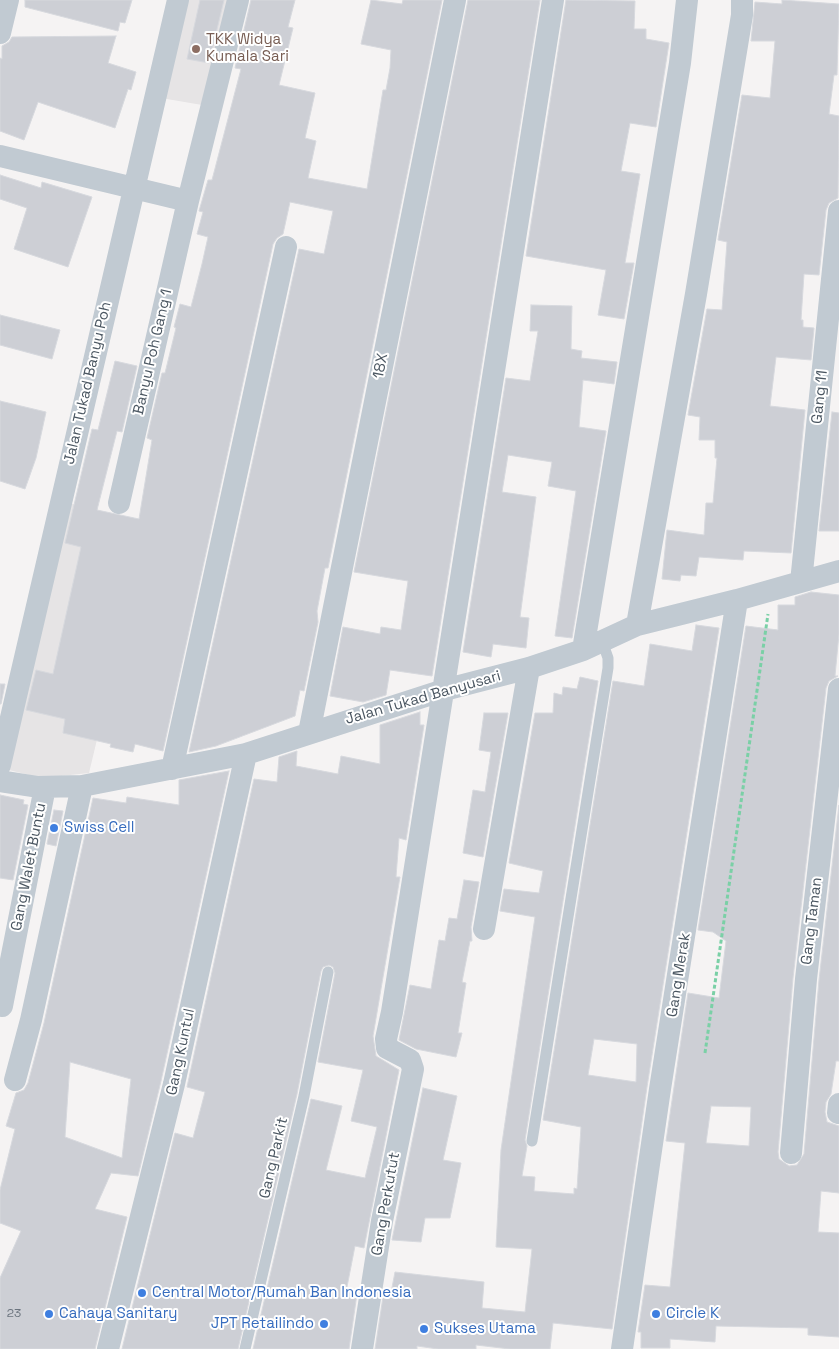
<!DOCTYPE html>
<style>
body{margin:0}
canvas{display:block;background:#f5f3f3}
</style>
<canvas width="839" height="1349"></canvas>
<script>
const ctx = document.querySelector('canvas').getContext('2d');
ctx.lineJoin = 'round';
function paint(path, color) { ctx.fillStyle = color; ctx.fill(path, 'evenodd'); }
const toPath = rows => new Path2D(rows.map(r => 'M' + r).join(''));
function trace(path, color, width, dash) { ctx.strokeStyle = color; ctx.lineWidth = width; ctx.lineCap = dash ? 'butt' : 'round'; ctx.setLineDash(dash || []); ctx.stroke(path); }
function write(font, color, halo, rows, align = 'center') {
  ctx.font = font + ' "Space Grotesk",sans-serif'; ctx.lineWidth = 4; ctx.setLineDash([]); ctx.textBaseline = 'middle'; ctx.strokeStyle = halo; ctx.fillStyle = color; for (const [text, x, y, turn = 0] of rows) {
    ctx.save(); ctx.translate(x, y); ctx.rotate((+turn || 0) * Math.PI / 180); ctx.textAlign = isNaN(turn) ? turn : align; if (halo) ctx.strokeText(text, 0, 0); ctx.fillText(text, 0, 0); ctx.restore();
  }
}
const education = toPath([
 [184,0,231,0,208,106,161,98],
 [69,503,149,522,89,773,41,778,5,769]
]);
const building = toPath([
 [25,0,132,0,125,23,120,22,118,31,25,7,25,0],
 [200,0,224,0,209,63,187,59,200,0],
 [251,0,295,0,288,27,293,28,279,85,315,93,305,138,316,141,308,178,367,189,383,90,386,90,390,68,391,50,361,44,371,0,402,4,403,0,442,0,328,568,325,568,317,611,318,622,304,691,300,690,295,716,216,746,189,752,299,249,324,254,333,211,290,202,283,234,277,238,273,244,163,751,135,744,133,752,110,747,111,744,63,733,65,719,26,710,36,670,53,674,81,547,65,543,92,429,98,430,115,361,137,366,122,432,117,431,97,510,139,519,152,440,147,438,162,373,165,373,176,328,174,327,180,304,191,307,202,264,208,237,197,234,203,212,199,211,208,180,212,180,241,69,235,68,251,0],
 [468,0,540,0,432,676,390,670,386,695,363,702,330,696,343,627,380,634,381,627,401,630,408,581,354,572,468,0],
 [566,0,635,1,634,29,646,29,646,39,669,43,656,127,630,123,621,171,640,174,625,263,634,263,624,319,598,315,606,270,526,256,566,0],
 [782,0,839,4,837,75,834,75,829,114,839,116,838,198,829,203,826,210,819,275,804,274,801,320,803,320,803,327,814,328,811,360,776,357,770,406,805,410,791,553,744,551,743,560,699,557,696,576,681,575,680,581,662,579,667,530,704,535,706,503,713,503,717,458,715,458,715,440,699,440,700,417,688,415,707,309,722,310,727,242,718,240,742,95,770,98,775,41,751,41,755,2,782,4,782,0],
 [116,36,108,63,136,72,131,90,128,89,115,128,38,102,24,140,0,131,0,58,2,59,2,46,9,42,12,37,116,36],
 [0,175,41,188,42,182,92,197,68,267,14,249,27,208,0,199,0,175],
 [531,305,572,306,571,349,582,351,581,358,617,362,614,384,583,380,579,427,606,431,572,638,555,636,576,491,548,486,552,462,508,455,502,492,536,497,520,617,529,618,526,648,493,644,491,657,463,652,506,378,530,381,538,331,530,331,531,305],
 [0,315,60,330,52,359,0,345,0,315],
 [0,401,46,412,36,458,25,489,0,481,0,401],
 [832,412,839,413,839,531,819,531,832,412],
 [811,592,839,595,839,634,835,676,838,676,829,681,826,688,793,978,778,1152,779,1159,789,1166,797,1165,804,1154,819,980,839,805,839,1061,836,1061,831,1094,826,1102,825,1112,827,1122,839,1126,839,1193,821,1191,818,1232,839,1233,839,1337,808,1335,808,1328,716,1326,715,1342,670,1339,670,1348,641,1348,641,1332,638,1332,645,1285,670,1287,685,1143,666,1141,688,993,719,998,726,941,713,932,698,930,746,626,778,630,778,605,795,605,795,597,811,592],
 [711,1106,751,1107,749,1146,706,1143,711,1106],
 [696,625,719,628,647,1087,612,1329,553,1323,550,1349,510,1349,476,1345,476,1349,438,1349,417,1346,417,1349,375,1349,383,1297,390,1298,395,1272,484,1282,482,1308,525,1312,532,1249,496,1247,501,1150,535,917,500,911,504,889,539,893,543,871,509,863,535,713,553,713,554,693,562,695,563,687,577,689,580,677,598,681,525,1140,527,1146,522,1176,535,1177,534,1191,574,1194,574,1188,577,1189,581,1127,543,1120,613,681,644,686,650,644,692,651,696,625],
 [594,1039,637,1044,636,1082,588,1075,594,1039],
 [0,684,5,684,1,704,0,704,0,684],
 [420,712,420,725,424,725,406,840,399,838,396,877,400,877,373,1036,376,1056,399,1070,364,1248,355,1246,346,1292,357,1294,349,1349,253,1349,311,1099,342,1106,326,1170,365,1178,377,1127,351,1121,363,1070,318,1062,335,973,333,967,329,965,323,967,321,971,297,1094,238,1349,122,1349,175,1133,193,1138,205,1092,187,1087,254,779,277,782,279,757,297,751,296,766,338,774,341,756,380,764,380,725,420,712],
 [484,713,508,713,483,857,463,853,473,790,485,792,491,752,479,750,484,713],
 [229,771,161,1081,138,1176,111,1173,95,1209,127,1217,95,1349,0,1349,0,1278,21,1231,0,1223,0,1190,15,1129,6,1126,16,1093,24,1090,28,1083,44,1023,93,798,126,803,127,797,179,805,179,780,229,771],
 [70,1062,131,1079,122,1158,65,1137,70,1062],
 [0,795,24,800,23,804,28,805,13,880,0,878,0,795],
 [54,810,63,811,56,846,47,844,54,810],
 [464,880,479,882,471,927,472,941,470,941,462,982,466,983,458,1033,462,1033,456,1057,416,1049,399,1040,410,985,431,989,439,940,445,941,449,918,457,919,464,880],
 [423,1088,457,1096,443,1160,461,1163,450,1218,425,1218,421,1242,392,1240,423,1088]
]);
const path = toPath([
 [705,1053,768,614]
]);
const service = toPath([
 [532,1141,608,668,608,658,602,641],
 [245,1349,304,1096,328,972]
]);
const minor = toPath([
 [0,33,8,0],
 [0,156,188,201],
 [119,503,188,201,238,0],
 [801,582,839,211],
 [637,625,696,294,742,15,742,0],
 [583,650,680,63,687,0],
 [309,733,455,0],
 [0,765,178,0],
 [172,769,286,247],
 [0,781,38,787,82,786,246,754,444,690,529,668,583,650,637,625,737,600,839,571],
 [484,929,529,668],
 [2,1006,45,787],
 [15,1080,31,1020,82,786],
 [838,1113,839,1104],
 [791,1153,806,979,839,689],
 [108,1349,174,1084,246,754],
 [362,1349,382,1221,413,1069,410,1060,387,1048,386,1039,392,1012,553,0],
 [622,1349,660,1089,737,600]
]);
const markers = [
 [196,49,5,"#8d6e63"],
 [54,828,5,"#3f7fe0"],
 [142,1293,5,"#3f7fe0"],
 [49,1314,5,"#3f7fe0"],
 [656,1314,5,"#3f7fe0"],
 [324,1324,5,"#3f7fe0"],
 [424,1329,5,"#3f7fe0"]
];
const numberNames = [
 ["23",14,1314]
];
const educationNames = [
 ["TKK Widya",206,40],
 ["Kumala Sari",206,57]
];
const streetNames = [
 ["Banyu Poh Gang 1",153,352,-77],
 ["18X",381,366,-79],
 ["Jalan Tukad Banyu Poh",88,383,-77],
 ["Gang 11",820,397,-84],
 ["Jalan Tukad Banyusari",423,698,-16],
 ["Gang Walet Buntu",29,867,-79],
 ["Gang Taman",812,921,-83],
 ["Gang Merak",679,975,-81],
 ["Gang Kuntul",181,1052,-78],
 ["Gang Parkit",274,1158,-77],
 ["Gang Perkutut",386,1204,-80]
];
const shopNames = [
 ["Swiss Cell",64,828],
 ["Central Motor/Rumah Ban Indonesia",152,1293],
 ["Cahaya Sanitary",59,1314],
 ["Circle K",666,1314],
 ["JPT Retailindo",314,1324,"right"],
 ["Sukses Utama",434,1329]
];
paint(education, '#e6e4e5');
paint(building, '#cdcfd5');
trace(building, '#d7d9de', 1);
trace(path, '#7ad0a6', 3, [4, 2.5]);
trace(service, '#c1cad2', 11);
trace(minor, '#c1cad2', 22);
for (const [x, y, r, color] of markers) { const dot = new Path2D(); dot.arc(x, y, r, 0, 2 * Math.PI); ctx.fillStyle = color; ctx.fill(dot); trace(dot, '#fff', 2); }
write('12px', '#6b747e', null, numberNames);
write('15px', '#785e54', '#fff', educationNames, 'left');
write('15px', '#4a5661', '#fff', streetNames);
write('15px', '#366cbe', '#fff', shopNames, 'left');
</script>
